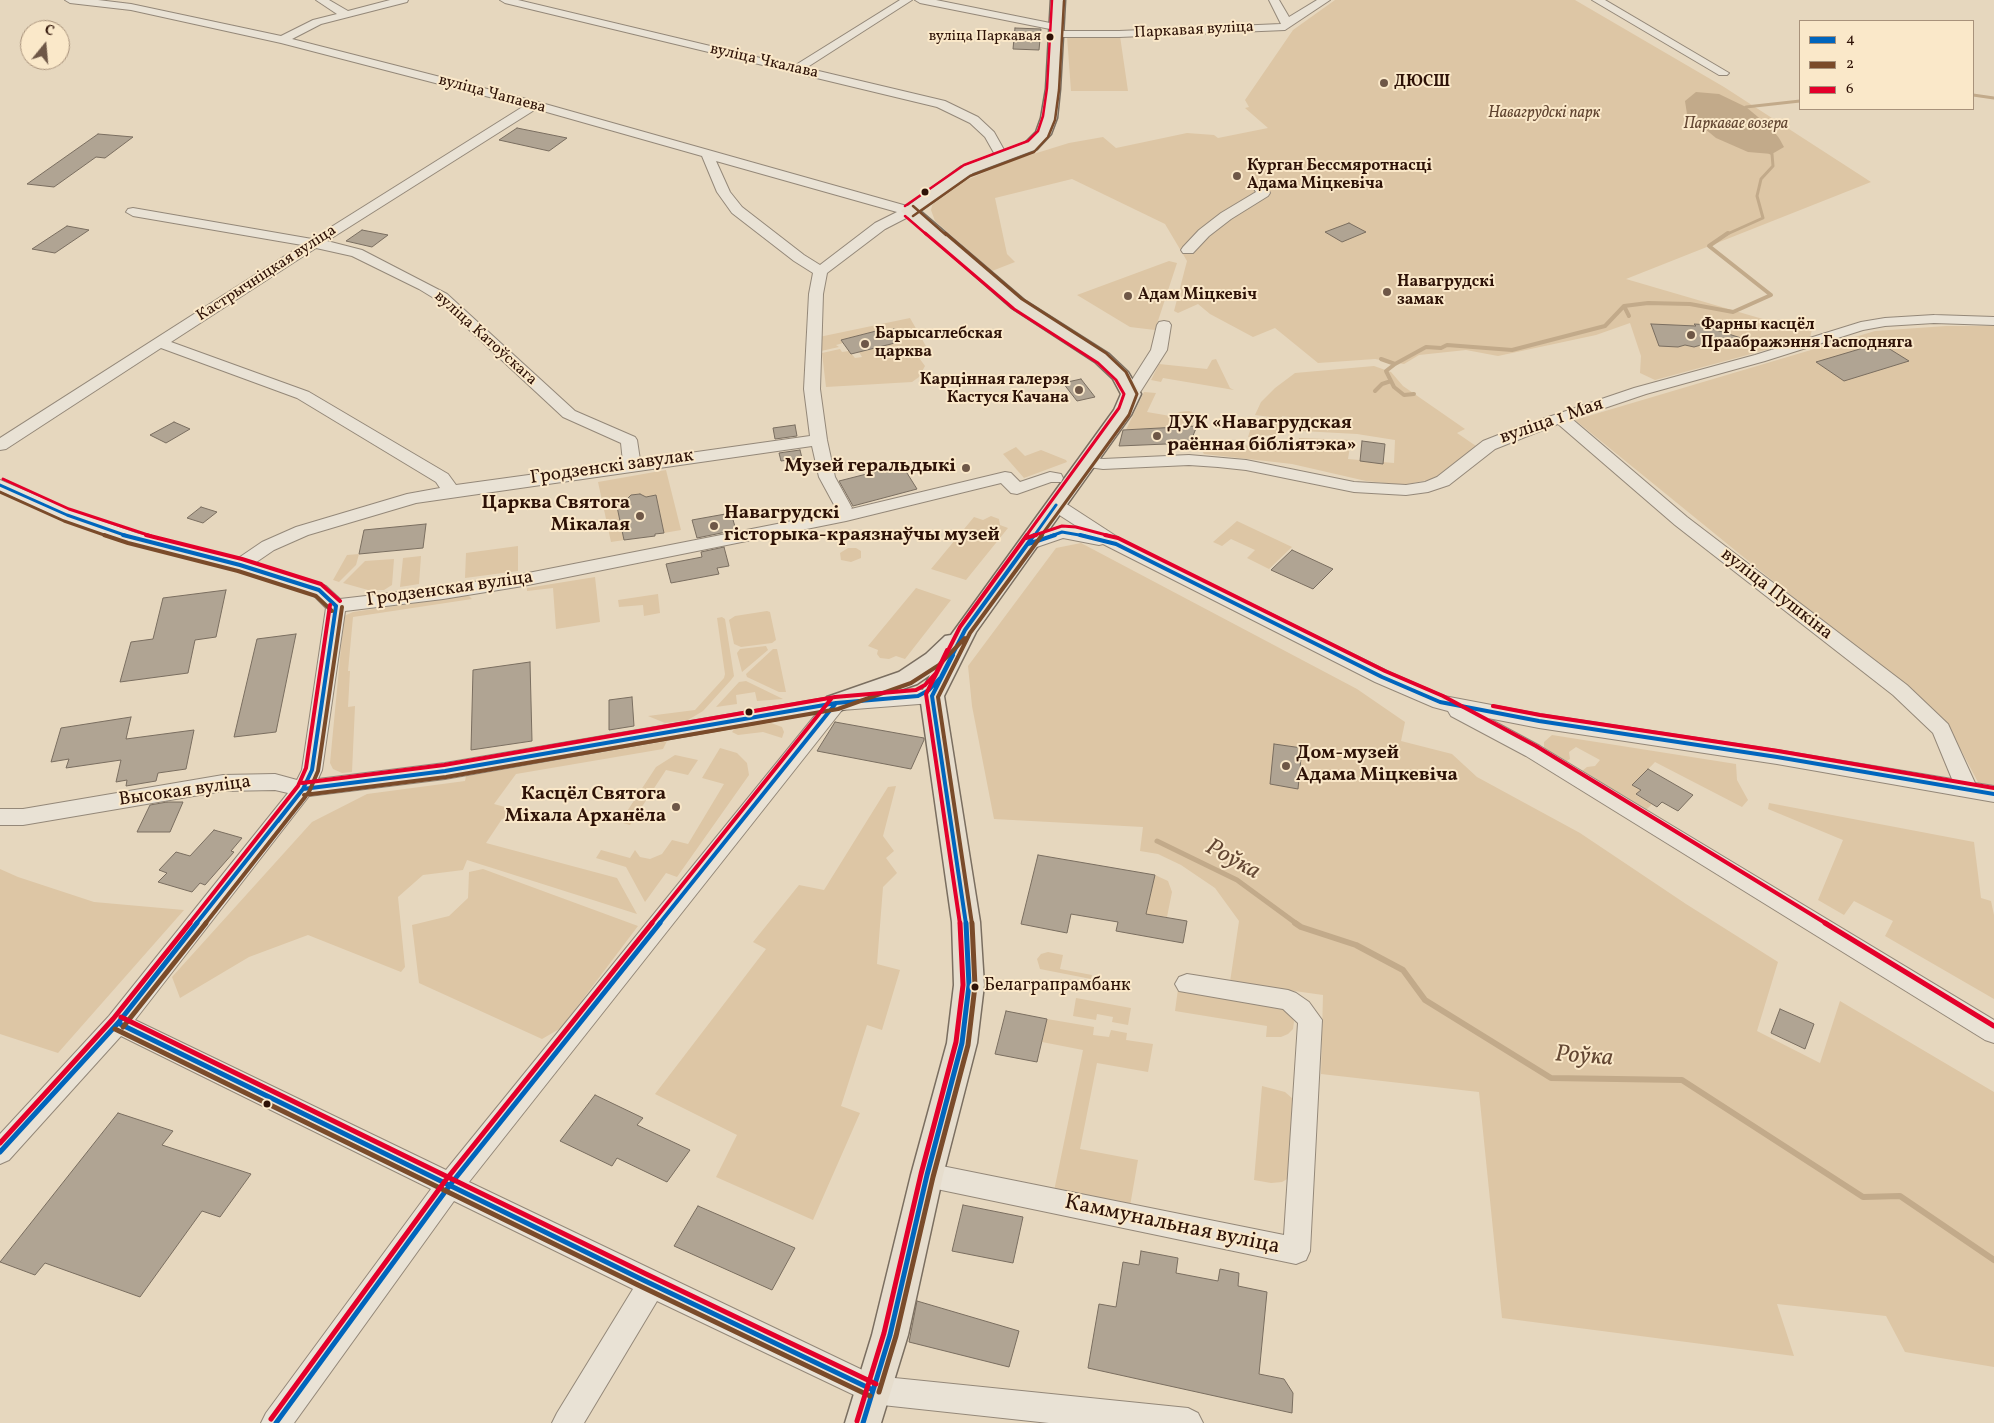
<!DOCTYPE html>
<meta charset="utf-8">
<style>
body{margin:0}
#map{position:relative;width:1994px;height:1423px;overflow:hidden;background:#e6d7be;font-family:Vollkorn,serif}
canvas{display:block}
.legend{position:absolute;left:1799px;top:20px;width:175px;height:90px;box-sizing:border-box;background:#fae8c9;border:1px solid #a8927b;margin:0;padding:6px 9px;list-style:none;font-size:15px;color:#2e1207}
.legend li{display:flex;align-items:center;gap:10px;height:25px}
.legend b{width:25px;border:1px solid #a8927b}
.north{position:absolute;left:20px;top:20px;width:50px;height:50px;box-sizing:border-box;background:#fae8c9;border:1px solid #a8927b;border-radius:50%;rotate:17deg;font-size:14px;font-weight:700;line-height:20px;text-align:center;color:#2e1207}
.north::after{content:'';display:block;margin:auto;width:18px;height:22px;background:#6e5747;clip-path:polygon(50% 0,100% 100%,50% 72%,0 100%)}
</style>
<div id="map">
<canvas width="1994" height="1423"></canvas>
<ul class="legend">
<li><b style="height:6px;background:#0065bd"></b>4</li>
<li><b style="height:6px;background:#7a4b2a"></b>2</li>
<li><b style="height:6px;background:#e4002b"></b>6</li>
</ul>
<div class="north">С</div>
</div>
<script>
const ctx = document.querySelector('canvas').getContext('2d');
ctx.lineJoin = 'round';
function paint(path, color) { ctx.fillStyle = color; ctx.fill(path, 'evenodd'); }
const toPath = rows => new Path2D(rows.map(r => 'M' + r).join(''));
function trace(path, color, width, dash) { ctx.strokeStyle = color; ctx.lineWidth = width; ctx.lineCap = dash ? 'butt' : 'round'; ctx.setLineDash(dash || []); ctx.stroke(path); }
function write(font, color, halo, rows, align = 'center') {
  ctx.font = font + ' Vollkorn,serif'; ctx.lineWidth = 4; ctx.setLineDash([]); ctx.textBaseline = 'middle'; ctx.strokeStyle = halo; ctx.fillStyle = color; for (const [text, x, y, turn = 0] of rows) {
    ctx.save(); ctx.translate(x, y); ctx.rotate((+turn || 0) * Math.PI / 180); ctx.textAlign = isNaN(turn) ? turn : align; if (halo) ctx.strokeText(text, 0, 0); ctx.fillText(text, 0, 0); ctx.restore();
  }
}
const green = toPath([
 [1335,0,1575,0,1724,87,1871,182,1626,279,1773,322,1800,320,1813,325,1810,338,1655,380,1640,373,1641,356,1630,323,1596,335,1498,356,1466,350,1419,355,1404,364,1375,359,1318,363,1275,328,1253,337,1210,314,1198,304,1178,313,1174,311,1187,261,1165,224,1072,179,995,198,1007,254,1015,262,992,271,935,221,931,210,933,201,945,189,1014,160,1069,143,1103,137,1116,148,1187,133,1214,135,1218,138,1268,128,1245,108,1249,107,1245,100,1293,30],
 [1067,36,1120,36,1128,91,1071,91],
 [1169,261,1177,263,1155,330,1130,327,1077,295],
 [910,318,927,348,914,351,925,366,919,377,912,382,826,387,822,353,840,349,842,352,849,351,855,358,862,357,859,352,891,344,889,342,902,339,904,335,882,332,880,330,841,340,843,343,836,345,839,347,821,351,819,337],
 [1946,326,1994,326,1994,787,1980,786,1951,731,1907,690,1575,420,1875,331],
 [1216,359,1230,388,1234,390,1163,378,1161,382,1151,380,1159,364,1207,369,1212,360],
 [1374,366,1391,372,1403,386,1465,429,1457,433,1476,446,1438,478,1403,485,1366,481,1292,464,1204,454,1202,451,1201,449,1206,447,1275,444,1297,447,1299,438,1351,440,1348,459,1394,463,1395,440,1357,434,1301,431,1303,419,1282,416,1277,435,1248,437,1253,421,1269,423,1270,417,1255,415,1261,402,1275,388,1295,373],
 [1144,392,1156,393,1147,412,1176,417,1179,412,1189,411,1196,414,1192,426,1126,430],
 [1016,447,1025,456,1041,450,1066,460,1067,462,1024,478,1003,454],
 [666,470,681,530,664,533,656,495,646,497,639,494,631,495,626,500,616,502,624,540,611,542,598,482],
 [991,516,999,519,1000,525,1008,528,966,580,931,569,974,517,983,520],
 [1237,521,1292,547,1269,569,1247,558,1255,550,1231,539,1222,546,1213,542],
 [1081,543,1357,689,1405,722,1401,741,1452,754,1477,777,1580,833,1686,904,1778,962,1757,1031,1820,1063,1840,1001,1994,1092,1994,1367,1905,1352,1886,1316,1777,1304,1794,1356,1502,1318,1479,1092,1321,1074,1323,995,1230,982,1239,921,1215,888,1181,865,1158,854,1140,851,1143,827,994,819,972,706,968,666,1056,548],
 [518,546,518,571,465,578,466,553],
 [848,548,856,548,861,551,861,558,851,562,841,560,840,553],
 [359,554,356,565,339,582,333,580,347,555],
 [421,556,419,584,400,587,403,558],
 [394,559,392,585,384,590,368,590,343,583,365,561],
 [595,577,600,622,556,629,553,588,527,591,527,588],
 [916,588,951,600,905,659,896,656,889,659,880,658,877,654,878,650,868,646],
 [658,594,660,613,644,616,643,605,619,607,618,600],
 [463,596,469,596,472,599,353,617,348,671,350,671,348,707,355,706,352,772,342,773,333,769,330,763,344,616,353,612],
 [767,611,770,612,776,640,772,643,741,647,734,644,729,620,735,616],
 [722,617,725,619,734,676,731,680,703,711,688,720,665,723,648,716,695,710,724,678,725,674,717,618],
 [766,646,768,650,742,672,737,653,740,649],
 [773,649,777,649,786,692,779,692,747,677,746,674],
 [746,681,783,699,757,701,755,692,736,695,737,704,716,707,739,682],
 [771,723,782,727,784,732,782,738,763,732,738,735,732,732,736,727],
 [1552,735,1736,764,1737,780,1748,800,1742,807,1655,762,1633,785,1641,790,1636,795,1652,804,1645,811,1582,771,1587,767,1595,766,1600,760,1576,747,1569,752,1570,759,1565,762,1544,748,1544,742],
 [667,741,663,749,516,774,494,804,512,809,505,820,502,819,486,843,617,878,637,914,467,860,463,870,423,875,398,897,405,967,401,972,308,935,249,957,180,998,172,977,312,822,367,794,465,781,466,776],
 [720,748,737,753,747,763,749,775,677,877,666,873,645,902,626,867,596,858,601,850,630,858,635,850,640,857,650,859,662,854,672,840,688,844,724,784,702,778],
 [675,755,698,760,688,775,666,770,630,825,620,822,656,767],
 [896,786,883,836,894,851,886,858,897,873,883,887,877,964,900,970,882,1030,867,1025,841,1106,860,1113,813,1220,716,1177,737,1135,655,1094,766,949,753,942,799,885,824,890,888,787],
 [1769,803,1974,842,1981,898,1991,901,1994,915,1994,999,1885,936,1893,921,1854,901,1844,915,1818,900,1843,840,1768,809],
 [0,869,18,877,94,902,184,910,58,1053,0,1034],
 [483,869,638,926,561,1028,542,1039,419,983,412,925,449,916,468,898,469,872],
 [1155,875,1168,881,1172,892,1167,917,1146,914],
 [1048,952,1063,955,1060,969,1092,975,1091,979,1040,969,1037,959,1041,954],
 [1178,989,1283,1009,1292,1015,1294,1022,1293,1029,1288,1034,1281,1037,1266,1037,1267,1026,1175,1011],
 [1076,998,1131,1008,1128,1025,1112,1022,1113,1017,1097,1014,1096,1020,1073,1016],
 [1047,1019,1094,1027,1093,1035,1109,1037,1111,1030,1127,1033,1126,1040,1153,1044,1148,1072,1097,1063,1080,1149,1138,1160,1130,1206,1054,1191,1083,1050,1042,1042],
 [1262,1086,1285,1092,1293,1099,1289,1178,1282,1182,1271,1183,1254,1180]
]);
const water = toPath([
 [1696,92,1719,94,1746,107,1770,127,1779,138,1784,147,1772,154,1748,152,1716,138,1687,114,1685,101]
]);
const streamFar3 = toPath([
 [1973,95,1994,98],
 [1742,111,1746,107,1800,101],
 [1725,235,1763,218,1757,196,1761,179,1773,166,1772,154,1768,151]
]);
const streamFar2 = toPath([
 [1624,306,1629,316],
 [1381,359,1395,364,1426,347,1441,348,1447,345,1512,350,1605,326,1624,306,1648,303,1690,304,1733,312,1771,295,1709,246,1728,233],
 [1395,364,1386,371,1394,387,1404,395,1414,394],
 [1375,391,1382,384,1391,381]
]);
const streamFar1 = toPath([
 [1157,841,1237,880,1297,924]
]);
const stream = toPath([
 [1295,923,1301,927,1356,945,1403,970,1425,1000,1551,1078,1682,1080,1863,1197,1900,1196,1994,1260]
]);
const building = toPath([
 [1015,28,1041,29,1039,50,1013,49,1015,28],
 [517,128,567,138,549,151,499,140,517,128],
 [98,134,133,137,105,158,96,157,54,187,27,184,98,134],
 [1349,223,1366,232,1342,242,1325,232,1349,223],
 [67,226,89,230,55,253,32,249,67,226],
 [362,230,388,235,372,247,346,241,362,230],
 [1651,324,1696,326,1694,324,1711,325,1713,329,1741,338,1708,343,1694,347,1685,345,1678,347,1659,346,1651,324],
 [894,329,907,332,899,342,851,354,841,340,880,330,882,332,894,329],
 [1880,343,1909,361,1844,381,1816,362,1880,343],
 [1081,379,1095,397,1077,401,1063,383,1081,379],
 [174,422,190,429,166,443,150,435,174,422],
 [795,425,797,436,775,439,773,428,795,425],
 [1197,426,1190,443,1119,446,1123,430,1197,426],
 [1362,441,1385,444,1383,464,1360,461,1362,441],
 [800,450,802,458,781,461,779,453,800,450],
 [902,465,917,489,853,506,839,481,902,465],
 [640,494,646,497,656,495,664,533,655,534,655,536,624,540,616,502,626,500,631,495,640,494],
 [201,507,217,512,203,523,187,518,201,507],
 [731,513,736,530,697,538,692,520,731,513],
 [426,524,423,548,359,554,364,530,426,524],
 [724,547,729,566,717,568,719,574,671,583,666,564,702,557,701,552,724,547],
 [1292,550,1333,569,1313,589,1271,570,1292,550],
 [226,590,216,637,195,640,188,673,120,682,131,642,153,639,163,598,226,590],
 [296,634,276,732,234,737,257,639,296,634],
 [530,662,532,741,471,750,473,670,530,662],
 [632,697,634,726,609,730,609,700,632,697],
 [131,717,126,739,194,730,186,769,158,773,156,781,126,786,127,780,116,782,121,760,66,768,69,759,51,762,61,728,131,717],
 [835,722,924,738,924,740,911,769,817,751,835,722],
 [1274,744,1302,748,1298,789,1270,784,1274,744],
 [1648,769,1693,795,1678,811,1662,802,1657,807,1636,794,1641,790,1632,785,1648,769],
 [167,802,183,802,170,832,137,832,150,805,167,802],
 [214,830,242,838,231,851,234,852,205,885,200,883,192,892,158,882,167,873,159,870,176,852,190,856,214,830],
 [1038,855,1155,875,1146,914,1187,921,1183,943,1116,931,1118,922,1071,914,1067,933,1021,924,1038,855],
 [1780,1009,1814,1024,1805,1049,1771,1033,1780,1009],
 [1006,1011,1047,1019,1037,1062,995,1054,1006,1011],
 [595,1095,643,1118,637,1125,690,1150,667,1182,617,1158,612,1166,560,1141,595,1095],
 [118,1113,173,1131,162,1145,251,1174,220,1217,202,1211,140,1297,45,1263,35,1275,0,1262,118,1113],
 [963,1205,1023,1217,1013,1263,952,1251,963,1205],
 [698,1206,795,1248,772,1290,674,1246,698,1206],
 [1141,1251,1178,1258,1176,1273,1218,1281,1220,1269,1239,1273,1238,1286,1267,1292,1259,1374,1284,1379,1293,1393,1292,1413,1088,1368,1099,1304,1116,1307,1123,1262,1139,1265,1141,1251],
 [917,1301,1019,1331,1009,1367,909,1342,917,1301]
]);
const minor = toPath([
 [65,0,98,0,131,4,281,36,313,20,337,14,316,0,329,0,348,11,390,0,408,0,407,2,321,24,292,39,538,102,914,208,916,211,914,214,885,229,827,273,823,294,820,389,827,440,835,477,852,508,851,509,1005,472,1011,473,1020,482,1050,472,1061,474,1063,478,1061,482,1051,482,1017,494,1011,493,1001,483,846,521,523,586,443,599,345,611,322,770,318,779,445,763,836,696,932,689,939,691,942,696,939,701,932,703,842,710,469,1182,875,1376,1188,1408,1198,1413,1203,1423,1049,1423,873,1404,657,1301,584,1423,552,1423,557,1413,633,1289,454,1201,294,1423,261,1423,266,1413,431,1189,121,1036,9,1160,0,1164,0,1134,109,1016,288,793,275,790,223,791,23,825,0,825,0,809,23,809,223,775,275,774,297,780,302,770,326,608,312,594,234,569,124,541,61,519,0,491,0,480,73,511,136,533,237,559,262,542,296,527,407,494,440,488,436,482,297,398,161,348,6,449,0,450,0,438,302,245,133,216,126,212,128,209,133,208,312,239,524,106,281,43,131,10,70,3,65,0],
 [536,109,702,156,717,192,732,213,794,261,813,273,809,294,804,389,810,436,640,460,637,440,635,437,575,411,447,294,362,250,327,241,536,109],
 [716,161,897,212,875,223,820,265,804,255,742,207,730,192,716,161],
 [316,248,352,256,419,289,437,300,563,417,621,443,623,462,456,485,448,474,309,392,171,342,316,248],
 [812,446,819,477,838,512,523,574,443,587,340,599,326,586,255,563,274,550,308,535,416,503,812,446],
 [817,713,446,1170,135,1020,309,796,445,779,817,713],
 [500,0,518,0,794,66,900,0,912,0,806,68,945,101,978,117,994,132,1008,157,1006,160,998,160,985,137,970,123,937,107,505,3,500,0],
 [915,0,936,0,1055,24,1061,27,1055,30,920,3,915,0],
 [1269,0,1279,0,1289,17,1317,0,1330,0,1285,30,1119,37,1055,37,1049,34,1055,31,1119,31,1281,24,1269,0],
 [1592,0,1605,0,1729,73,1727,75,1719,75,1592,0],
 [1261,185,1268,189,1270,193,1268,196,1231,219,1209,236,1193,253,1183,253,1181,250,1183,247,1199,230,1221,213,1256,192,1254,189,1256,186,1261,185],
 [1934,315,1994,317,1994,325,1934,323,1885,326,1863,330,1765,361,1646,394,1572,419,1687,517,1907,685,1948,724,1975,783,1994,786,1994,802,1777,764,1539,728,1488,718,1540,746,1994,1020,1994,1043,1985,1040,1526,756,1451,716,1448,711,1433,707,1375,682,1103,544,1099,545,1063,538,1028,550,1022,548,1019,544,1022,540,1062,526,1081,529,1050,509,1047,505,1050,501,1056,500,1062,501,1122,540,1389,672,1444,696,1539,714,1777,750,1952,779,1933,733,1893,695,1675,525,1558,424,1495,449,1449,485,1428,492,1406,495,1354,492,1246,470,1218,467,1189,465,1103,469,1081,466,1079,462,1081,458,1087,457,1103,459,1189,455,1246,460,1354,482,1406,485,1425,482,1437,477,1483,441,1516,428,1634,388,1755,355,1861,322,1885,318,1934,315],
 [1164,321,1169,322,1171,325,1167,350,1137,397,1125,397,1123,394,1151,350,1157,325,1159,322,1164,321],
 [1187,974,1288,990,1296,993,1309,1002,1322,1020,1310,1251,1306,1260,1296,1264,927,1187,918,1184,914,1175,918,1166,927,1163,1284,1235,1298,1023,1283,1009,1179,991,1175,984,1179,977,1187,974]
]);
const major = toPath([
 [1051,0,1065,0,1060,89,1057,118,1051,134,1037,149,973,173,920,211,1024,300,1109,354,1128,372,1141,394,1131,415,976,632,944,696,980,922,984,985,977,1043,943,1175,908,1335,881,1423,845,1423,872,1335,911,1175,947,1043,954,985,952,922,920,696,930,675,917,684,836,712,827,709,824,703,827,697,899,672,926,654,945,636,951,635,1114,410,1121,394,1113,379,1095,362,1012,308,901,211,961,167,1025,143,1036,132,1041,118,1046,89,1051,0]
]);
const bus1Far2 = toPath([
 [0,485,67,515,127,536],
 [1034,536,1056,505],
 [1051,536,1062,532,1085,536]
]);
const bus1Far1 = toPath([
 [123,535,240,565,319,590,336,606],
 [1080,535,1116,544,1382,677,1440,702,1539,721,1777,757,1994,794],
 [1028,544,1055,535],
 [953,655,932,696,966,924],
 [278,821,303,789,312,770,336,606],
 [196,924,303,789,445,771,836,703,918,696,929,690,941,677,965,630,1034,535],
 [659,924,836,703]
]);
const bus1 = toPath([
 [118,1023,641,1279,873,1390],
 [0,1152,118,1023,197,923],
 [276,1423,450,1185,660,923],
 [863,1423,890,1335,927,1175,962,1043,969,985,966,923]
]);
const bus2Far3 = toPath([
 [913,206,946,235],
 [913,216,970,176,1034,152,1048,137,1055,120,1059,90,1064,1]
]);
const bus2Far2 = toPath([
 [945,233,1022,299,1106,353,1126,372,1137,394,1129,415,1041,536],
 [0,492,64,521,107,536]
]);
const bus2Far1 = toPath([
 [104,535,128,543,238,571,316,596,332,611],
 [304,795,446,777,838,709,911,683,939,665,965,638],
 [205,924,309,792,318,771,342,607],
 [972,924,938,697,970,633,1042,535]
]);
const bus2 = toPath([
 [123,1027,206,923],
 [115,1029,638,1285,870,1396],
 [879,1392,896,1336,933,1177,968,1045,975,986,972,923]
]);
const bus3Far3 = toPath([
 [905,206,964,165,1028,141,1038,131,1043,116,1047,88,1052,0],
 [905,216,927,235]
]);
const bus3Far2 = toPath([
 [925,233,1014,309,1098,363,1116,380,1124,394,1119,408,1026,536],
 [3,479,69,509,151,536],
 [1032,536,1062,526,1076,527,1110,536]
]);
const bus3Far1 = toPath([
 [146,535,242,559,321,584,340,601],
 [1105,535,1118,538,1385,671,1443,696,1536,746,1827,924],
 [1026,538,1036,535],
 [1493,706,1540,715,1778,751,1994,788],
 [302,783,444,765,835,697,916,690,925,685,936,673,947,650],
 [189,924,298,786,306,768,330,605],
 [651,924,831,699],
 [960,924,926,694,960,627,1027,535]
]);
const bus3 = toPath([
 [1825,923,1994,1026],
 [121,1017,644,1273,876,1384],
 [0,1143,113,1019,190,923],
 [271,1419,445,1181,652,923],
 [857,1421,884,1333,921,1174,956,1042,963,985,960,923]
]);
const markers = [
 [1050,37,4.5,"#2e1207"],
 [1384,83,5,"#6e5747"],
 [1237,176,5,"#6e5747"],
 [925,192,4.5,"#2e1207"],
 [1387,292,5,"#6e5747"],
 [1128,296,5,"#6e5747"],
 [1691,335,5,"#6e5747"],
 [865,344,5,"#6e5747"],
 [1079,390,5,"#6e5747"],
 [1157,436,5,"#6e5747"],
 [966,468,5,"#6e5747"],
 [640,516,5,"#6e5747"],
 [714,526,5,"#6e5747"],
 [749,712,4.5,"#2e1207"],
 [1286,766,5,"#6e5747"],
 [676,807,5,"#6e5747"],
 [975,987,4.5,"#2e1207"],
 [267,1104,4.5,"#2e1207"]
];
const farBusnames = [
 ["вуліца Паркавая",1041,37]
];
const farStreetnames = [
 ["Паркавая вуліца",1194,31,-3],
 ["вуліца Чкалава",764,62,13],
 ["вуліца Чапаева",492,95,15],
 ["Кастрычніцкая вуліца",267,274,-33],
 ["вуліца Катоўскага",485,339,42]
];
const farPoinames = [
 ["ДЮСШ",1394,83],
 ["Курган Бессмяротнасці",1247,167],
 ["Адама Міцкевіча",1247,185],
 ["Навагрудскі",1397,283],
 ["замак",1397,301],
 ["Адам Міцкевіч",1138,296],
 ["Фарны касцёл",1701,326],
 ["Праабражэння Гасподняга",1701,344],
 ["Барысаглебская",875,335],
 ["царква",875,353],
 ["Карцінная галерэя",1069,381,"right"],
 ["Кастуся Качана",1069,399,"right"]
];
const farParknames = [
 ["Навагрудскі парк",1544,114]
];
const farWaternames = [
 ["Паркавае возера",1736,125]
];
const busNames = [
 ["Белаграпрамбанк",984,987]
];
const streetNames = [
 ["вуліца 1 Мая",1552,422,-19],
 ["Гродзенскі завулак",612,468,-8],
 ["Гродзенская вуліца",450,590,-8],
 ["вуліца Пушкіна",1776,595,38],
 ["Высокая вуліца",185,792,-8]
];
const poiNames = [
 ["ДУК «Навагрудская",1167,425],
 ["раённая бібліятэка»",1167,447],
 ["Музей геральдыкі",956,468,"right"],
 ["Царква Святога",630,505,"right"],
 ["Мікалая",630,527,"right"],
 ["Навагрудскі",724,515],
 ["гісторыка-краязнаўчы музей",724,537],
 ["Дом-музей",1296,755],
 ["Адама Міцкевіча",1296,777],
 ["Касцёл Святога",666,796,"right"],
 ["Міхала Арханёла",666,818,"right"]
];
const nearStreetnames = [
 ["Каммунальная вуліца",1172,1226,12]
];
const nearWaternames = [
 ["Роўка",1232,861,29],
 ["Роўка",1584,1058,4]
];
paint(green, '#ddc6a5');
paint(water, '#c2aa8a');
trace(streamFar3, '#c2aa8a', 3);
trace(streamFar2, '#c2aa8a', 4);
trace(streamFar1, '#c2aa8a', 5);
trace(stream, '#c2aa8a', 6);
paint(building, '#b0a493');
trace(building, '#7a6e60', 1);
trace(minor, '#948879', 2);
trace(major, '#7a6e60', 3);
paint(minor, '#e9e2d5');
paint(major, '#e6ddcd');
trace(bus1Far2, '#0065bd', 3);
trace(bus1Far1, '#0065bd', 4);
trace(bus1, '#0065bd', 5);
trace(bus2Far3, '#7a4b2a', 2.5);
trace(bus2Far2, '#7a4b2a', 3);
trace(bus2Far1, '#7a4b2a', 4);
trace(bus2, '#7a4b2a', 5);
trace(bus3Far3, '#e4002b', 2.5);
trace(bus3Far2, '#e4002b', 3);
trace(bus3Far1, '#e4002b', 4);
trace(bus3, '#e4002b', 5);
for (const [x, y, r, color] of markers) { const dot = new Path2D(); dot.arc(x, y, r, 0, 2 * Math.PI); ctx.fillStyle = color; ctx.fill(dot); trace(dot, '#fae8c9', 2); }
write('15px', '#2e1207', '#fae8c9', farBusnames, 'right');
write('16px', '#2e1207', '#fae8c9', farStreetnames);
write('bold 16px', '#2e1207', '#fae8c9', farPoinames, 'left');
write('italic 16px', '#604430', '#fae8c9', farParknames);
write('italic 16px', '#634733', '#fae8c9', farWaternames);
write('18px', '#2e1207', '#fae8c9', busNames, 'left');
write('19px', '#2e1207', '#fae8c9', streetNames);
write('bold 19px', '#2e1207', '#fae8c9', poiNames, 'left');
write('22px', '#2e1207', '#fae8c9', nearStreetnames);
write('italic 24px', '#634733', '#fae8c9', nearWaternames);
</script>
